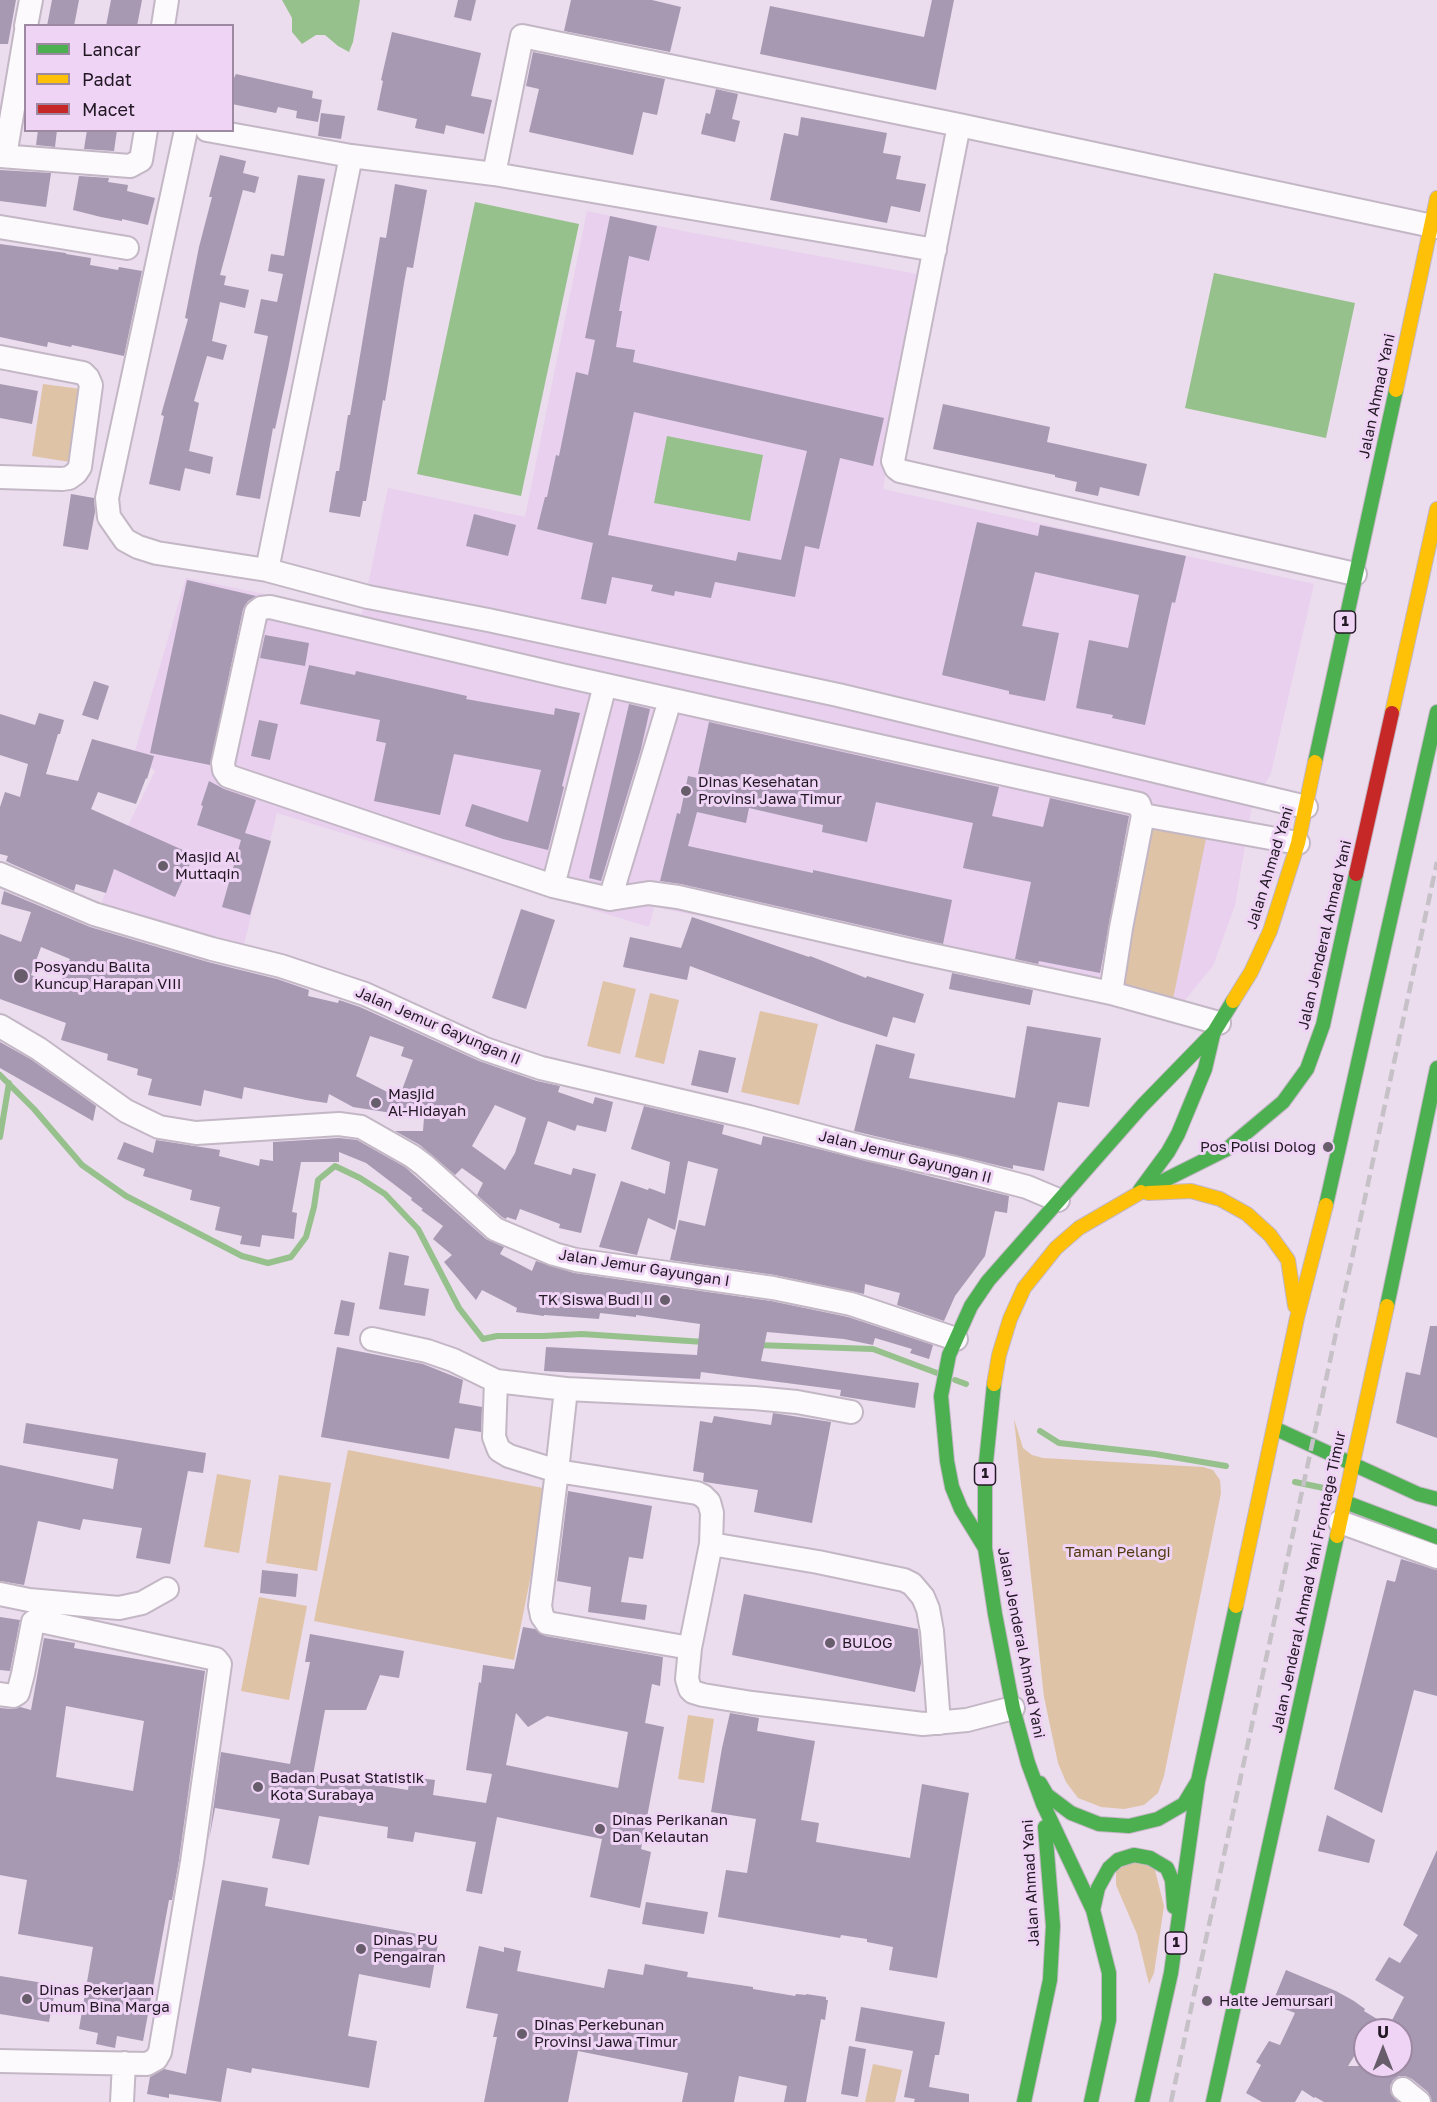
<!DOCTYPE html>
<style>
body{margin:0}
#map{position:relative;width:1437px;height:2102px;overflow:hidden;background:#ebdcee;font-family:"Golos Text",sans-serif}
canvas{display:block}
.legend{position:absolute;left:24px;top:24px;width:210px;height:108px;box-sizing:border-box;background:#efd4f6;border:2px solid #9d89a2;margin:0;padding:8px 10px;list-style:none;font-size:18px;color:#221824}
.legend li{display:flex;align-items:center;gap:12px;height:30px}
.legend b{width:30px;border:2px solid #9d89a2}
.north{position:absolute;left:1353px;top:2018px;width:60px;height:60px;box-sizing:border-box;background:#efd4f6;border:2px solid #9d89a2;border-radius:50%;rotate:0deg;font-size:16px;font-weight:700;line-height:24px;text-align:center;color:#221824}
.north::after{content:'';display:block;margin:auto;width:21px;height:27px;background:#685d6b;clip-path:polygon(50% 0,100% 100%,50% 72%,0 100%)}
</style>
<div id="map">
<canvas width="1437" height="2102"></canvas>
<ul class="legend">
<li><b style="height:8px;background:#4caf50"></b>Lancar</li>
<li><b style="height:8px;background:#ffc107"></b>Padat</li>
<li><b style="height:8px;background:#c62828"></b>Macet</li>
</ul>
<div class="north">U</div>
</div>
<script>
const ctx = document.querySelector('canvas').getContext('2d');
ctx.lineJoin = 'round';
function paint(path, color) { ctx.fillStyle = color; ctx.fill(path, 'evenodd'); }
const toPath = rows => new Path2D(rows.map(r => 'M' + r).join(''));
function trace(path, color, width, dash) { ctx.strokeStyle = color; ctx.lineWidth = width; ctx.lineCap = dash ? 'butt' : 'round'; ctx.setLineDash(dash || []); ctx.stroke(path); }
function write(font, color, halo, rows, align = 'center') {
  ctx.font = font + ' "Golos Text",sans-serif'; ctx.lineWidth = 6; ctx.setLineDash([]); ctx.textBaseline = 'middle'; ctx.strokeStyle = halo; ctx.fillStyle = color; for (const [text, x, y, turn = 0] of rows) {
    ctx.save(); ctx.translate(x, y); ctx.rotate((+turn || 0) * Math.PI / 180); ctx.textAlign = isNaN(turn) ? turn : align; if (halo) ctx.strokeText(text, 0, 0); ctx.fillText(text, 0, 0); ctx.restore();
  }
}
const built = toPath([
 [587,211,683,231,917,274,883,489,1314,584,1271,773,1251,810,1235,905,1213,966,1175,1012,654,907,649,927,277,813,242,952,164,926,102,902,125,832,155,771,134,754,186,578,362,614,388,488,525,517]
]);
const green = toPath([
 [43,384,81,389,70,462,32,456],
 [1146,821,1207,834,1173,999,1112,986],
 [603,981,636,989,620,1054,587,1046],
 [650,993,679,1000,664,1064,635,1057],
 [760,1011,818,1024,799,1105,741,1092],
 [1014,1419,1023,1448,1032,1455,1043,1458,1203,1467,1213,1470,1220,1480,1221,1493,1164,1776,1158,1793,1144,1805,1124,1809,1101,1807,1078,1798,1066,1782,1058,1763,1044,1697],
 [348,1450,548,1489,514,1660,314,1621],
 [217,1474,251,1480,239,1553,204,1547],
 [279,1475,331,1483,317,1571,266,1563],
 [259,1597,307,1606,289,1700,241,1691],
 [688,1715,714,1719,704,1783,678,1779],
 [1152,1858,1164,1906,1154,1973,1149,1984,1137,1934,1116,1885,1116,1866],
 [873,2064,902,2070,895,2102,865,2102]
]);
const water = toPath([
 [282,0,360,0,353,42,349,52,338,46,325,35,316,35,302,44,292,32,292,18],
 [475,202,579,224,521,496,417,474],
 [1214,273,1355,303,1326,438,1185,408],
 [667,436,763,455,750,521,654,503]
]);
const stream = toPath([
 [0,1075,34,1109,82,1165,126,1196,242,1256,268,1263,291,1257,306,1237,314,1207,318,1180,335,1166,360,1178,385,1194,418,1229,459,1308,483,1339,497,1336,543,1336,582,1334,704,1342],
 [0,1137,9,1083],
 [756,1345,873,1349,937,1373],
 [955,1380,966,1384],
 [1040,1431,1059,1443,1155,1454,1226,1466],
 [1295,1482,1338,1491]
]);
const building = toPath([
 [0,0,16,0,8,44,0,44],
 [52,0,79,0,74,26,47,26],
 [111,0,142,0,137,26,106,26],
 [458,0,476,0,471,21,454,17],
 [571,0,652,0,681,7,670,52,564,31],
 [932,0,954,0,936,90,760,54,770,6,924,37],
 [392,32,481,53,471,96,492,100,484,134,446,125,444,134,415,128,417,119,377,110,383,81,381,80],
 [533,52,665,79,657,115,643,112,633,155,529,132,539,89,526,86],
 [236,74,313,91,312,98,322,100,318,122,296,118,297,111,278,107,276,113,232,104,232,82],
 [716,89,738,94,732,119,740,121,735,142,701,134,706,113,710,114],
 [321,113,345,116,341,139,318,136],
 [801,117,887,133,883,153,901,156,896,179,926,184,920,212,891,206,887,223,770,200,784,133,798,136],
 [38,130,57,130,55,147,36,145],
 [87,130,117,130,114,151,84,149],
 [220,155,246,161,243,173,259,177,255,193,243,190,220,275,226,276,224,285,249,290,245,308,220,302,212,341,227,345,223,360,207,356,194,401,199,403,189,451,213,457,210,474,185,468,180,491,149,484,164,416,161,415,188,319,185,318,199,247,212,197,209,197],
 [0,170,51,173,46,207,0,201],
 [298,175,325,179,288,369,275,429,273,428,260,499,236,495,268,336,254,333,261,299,277,302,283,274,268,271,271,254,284,256],
 [79,176,109,178,108,182,128,185,127,191,155,198,148,225,122,219,122,221,101,217,73,210],
 [395,184,427,190,413,268,407,267,404,283,385,401,383,400,366,501,363,501,360,517,329,512,336,471,339,471,348,415,350,415,380,237,386,238],
 [610,216,657,226,649,261,629,256,619,311,622,311,616,347,635,350,633,362,884,418,873,466,840,458,819,549,805,546,795,597,715,582,711,598,675,591,674,596,651,591,653,585,612,577,606,604,581,599,593,543,537,529,545,497,547,497,556,455,559,456,576,372,588,375,595,340,585,338],
 [634,412,807,451,781,560,738,552,736,561,608,535],
 [0,244,66,253,66,254,91,258,90,265,118,270,119,267,142,271,124,356,72,345,71,347,48,342,47,347,0,337],
 [0,384,38,391,32,424,0,418],
 [943,404,1050,427,1047,442,1147,464,1139,496,1100,487,1098,496,1075,491,1077,482,1055,477,1055,475,933,449],
 [71,494,94,498,95,512,88,550,63,546],
 [474,514,516,525,508,556,466,546],
 [977,522,1038,536,1040,525,1186,556,1175,603,1172,602,1145,725,1112,718,1113,715,1076,708,1089,640,1128,648,1139,595,1035,572,1022,626,1059,633,1045,701,1009,694,1009,691,942,675],
 [187,580,256,596,248,601,243,609,210,765,150,753],
 [265,635,309,643,305,666,260,658],
 [309,665,355,675,356,671,467,696,466,699,554,715,555,708,580,713,562,786,564,787,548,850,503,839,465,826,472,804,528,822,541,770,454,754,440,815,374,801,386,743,376,741,380,720,300,704],
 [94,681,109,686,98,720,82,715],
 [629,704,650,709,641,749,601,881,589,878],
 [39,713,64,720,60,734,58,734,46,774,78,781,92,739,154,756,147,779,146,778,136,804,98,792,91,809,194,855,175,897,114,869,106,893,76,884,74,891,12,864,6,861,8,856,0,854,0,807,5,792,20,797,28,764,0,755,0,714,35,725],
 [259,720,278,724,270,760,251,756],
 [709,722,999,787,992,816,1043,827,1050,798,1129,816,1100,973,1039,961,1038,964,1015,959,1031,882,963,868,973,823,876,802,867,842,822,832,823,825,749,808,746,823,697,812,688,846,813,873,813,870,952,900,943,944,681,884,660,881,677,813,680,814,688,776,697,778],
 [209,781,224,789,256,800,245,833,271,841,250,915,222,907,241,840,197,825,203,806,201,805],
 [4,891,90,927,208,962,277,979,309,990,308,996,338,1003,339,1000,360,1007,479,1061,537,1081,560,1086,558,1092,593,1104,595,1097,613,1102,606,1132,577,1125,575,1131,548,1121,534,1164,571,1175,573,1168,596,1174,581,1233,559,1228,560,1224,520,1209,516,1220,507,1217,506,1219,502,1217,477,1195,483,1183,462,1168,455,1175,420,1145,395,1131,423,1131,424,1118,353,1107,329,1094,327,1103,306,1100,244,1087,242,1099,204,1090,201,1106,148,1095,152,1079,137,1075,138,1069,107,1060,108,1054,61,1040,66,1023,0,999,0,934,21,942,31,912,1,904],
 [41,947,70,959,60,985,31,975],
 [370,1036,404,1047,401,1056,413,1060,399,1098,356,1076],
 [495,1105,526,1118,515,1153,505,1170,472,1146],
 [521,909,555,920,526,1009,492,998],
 [692,917,809,957,810,956,866,978,867,976,924,994,915,1023,893,1017,887,1037,840,1022,690,966,687,980,623,967,630,937,681,948],
 [952,973,1033,990,1030,1005,949,989],
 [1027,1026,1101,1038,1089,1107,1058,1102,1044,1171,1013,1165,1013,1169,854,1131,876,1044,915,1054,909,1078,1015,1098],
 [0,1042,32,1060,96,1106,93,1121,0,1068],
 [699,1050,736,1058,728,1093,691,1085],
 [644,1106,724,1125,722,1134,761,1145,763,1136,782,1140,1009,1196,1007,1213,995,1211,985,1256,955,1296,944,1321,897,1305,900,1293,865,1284,864,1294,775,1275,670,1260,679,1220,705,1226,718,1169,688,1161,675,1230,648,1218,637,1255,599,1247,621,1181,648,1190,649,1188,665,1194,670,1162,631,1149],
 [339,1138,357,1140,405,1167,486,1239,504,1247,500,1254,532,1271,536,1261,574,1273,771,1301,848,1317,933,1345,929,1359,910,1353,912,1349,875,1338,873,1345,844,1339,767,1332,761,1361,919,1383,915,1408,840,1396,841,1390,701,1372,700,1379,544,1371,546,1347,697,1355,700,1324,636,1315,636,1317,600,1313,599,1319,544,1315,544,1316,516,1312,517,1308,482,1290,476,1300,444,1262,452,1255,433,1239,443,1226,421,1210,423,1209,411,1200,412,1198,366,1163,339,1152,339,1162,301,1162,292,1212,297,1213,294,1239,262,1235,260,1247,240,1244,242,1236,215,1230,220,1207,190,1200,192,1190,143,1176,145,1169,117,1159,124,1142,153,1153,156,1140,220,1150,219,1156,259,1166,260,1159,273,1161,273,1142],
 [389,1252,409,1256,404,1285,429,1289,425,1316,379,1309],
 [341,1300,355,1303,349,1336,334,1334],
 [1430,1326,1437,1326,1437,1438,1396,1423,1406,1372,1420,1375],
 [337,1347,423,1364,463,1380,459,1403,482,1407,481,1432,455,1428,449,1459,321,1437],
 [773,1413,831,1422,812,1523,754,1512,758,1490,705,1482,703,1481,704,1473,693,1471,700,1421,712,1423,714,1416,771,1425],
 [26,1423,206,1453,203,1473,188,1471,170,1564,136,1558,142,1528,83,1519,80,1530,38,1521,24,1585,0,1581,0,1465,113,1489,118,1459,23,1443],
 [568,1491,652,1506,643,1559,629,1557,621,1602,647,1605,645,1620,588,1612,591,1587,557,1581],
 [1401,1559,1437,1570,1437,1696,1414,1690,1382,1813,1334,1789,1387,1580,1395,1582],
 [262,1570,298,1574,296,1597,260,1593],
 [744,1594,918,1629,921,1663,915,1692,732,1655],
 [0,1617,20,1620,10,1671,0,1670],
 [523,1627,535,1629,545,1636,663,1657,660,1686,652,1684,645,1723,664,1727,641,1849,651,1852,640,1908,590,1897,602,1839,497,1817,482,1894,466,1891,476,1842,415,1832,413,1842,387,1838,388,1827,319,1816,309,1865,272,1858,280,1819,215,1808,209,1840,221,1752,290,1764,310,1662,305,1662,310,1634,404,1651,399,1678,380,1675,366,1710,325,1710,313,1775,408,1790,410,1777,435,1780,433,1795,486,1803,492,1774,466,1770,479,1682,481,1683,483,1665,514,1669],
 [516,1713,528,1727,547,1716,628,1732,618,1788,506,1765],
 [44,1638,75,1643,74,1648,205,1671,179,1860,172,1900,169,1900,143,2041,117,2036,115,2048,96,2044,98,2033,79,2029,93,1947,18,1934,27,1880,0,1875,0,1708,11,1709,20,1707,31,1710],
 [66,1706,144,1721,133,1791,56,1777],
 [730,1713,759,1718,757,1731,815,1741,801,1820,819,1823,816,1842,910,1858,922,1784,969,1793,937,1978,889,1970,893,1947,867,1942,867,1939,841,1935,840,1938,718,1917,726,1870,747,1873,756,1819,711,1812,722,1748],
 [1327,1815,1375,1840,1369,1863,1318,1851],
 [1437,1850,1437,2102,1432,2102,1428,2092,1412,2079,1405,2076,1399,2076,1393,2080,1390,2086,1391,2094,1398,2102,1324,2102,1315,2097,1314,2098,1302,2090,1295,2102,1262,2102,1246,2093,1261,2065,1256,2062,1269,2041,1280,2045,1295,2013,1272,2004,1286,1970,1336,1991,1354,2001,1365,2009,1364,2011,1377,2019,1371,2030,1365,2030,1365,2039,1348,2066,1401,2066,1401,2030,1388,2028,1404,1997,1375,1980,1389,1957,1400,1963,1418,1935,1403,1925],
 [222,1880,268,1888,265,1906,439,1938,430,1988,359,1974,348,2036,377,2041,369,2088,252,2068,251,2073,227,2068,221,2102,169,2094,169,2098,147,2094,150,2077,164,2069,186,2074],
 [646,1902,708,1912,704,1934,642,1924],
 [479,1946,504,1952,504,1947,521,1951,517,1971,604,1988,608,1969,643,1975,645,1964,688,1972,687,1977,753,1987,753,1989,795,1996,796,1994,806,1995,806,1994,826,1997,826,2000,828,2000,825,2020,821,2019,806,2102,784,2102,787,2086,739,2076,734,2102,682,2102,688,2073,578,2051,568,2102,484,2102,497,2037,493,2037,498,2014,466,2008],
 [0,1976,56,1985,49,2022,0,2014],
 [861,2007,945,2022,939,2055,935,2055,929,2087,969,2094,969,2102,914,2102,915,2099,904,2097,913,2051,855,2041],
 [849,2046,866,2049,858,2097,841,2094]
]);
const street = toPath([
 [26,26,31,0],
 [163,26,167,0],
 [959,125,893,461,896,468,900,471,1355,574],
 [186,130,107,498,109,517,125,540,138,547,157,553,267,570,368,597,488,620,838,695,1306,807],
 [207,130,351,156,494,174,935,250],
 [0,156,130,166,141,160,146,130],
 [5,156,26,31],
 [494,174,522,36,959,125,1437,227],
 [0,227,127,248],
 [0,357,83,373,88,378,91,385,80,467,76,473,69,478,62,479,0,477],
 [267,570,351,156],
 [1143,815,1298,843],
 [0,874,94,914,212,949,281,966,365,994,485,1049,541,1068,749,1117,866,1148,955,1168,1027,1187,1058,1200],
 [553,886,605,685],
 [610,899,670,700],
 [1111,993,1121,928,1143,815,1139,804,561,675,270,607,261,608,256,612,223,763,224,770,228,776,553,886,610,899,649,893,678,897,913,951,1111,993,1219,1023],
 [0,1026,39,1049,126,1111,159,1127,196,1133,339,1124,361,1127,412,1156,424,1165,495,1229,554,1254,576,1260,773,1288,851,1304,956,1339],
 [372,1339,427,1351,453,1360,496,1381,566,1389],
 [496,1381,494,1437,499,1450,509,1456,557,1471,540,1606,542,1616,547,1623,690,1648],
 [851,1412,797,1402,754,1398,566,1389,557,1471,697,1493,703,1496,709,1502,712,1513,711,1544,690,1648,687,1679,690,1689,693,1692,703,1695,752,1703,923,1724,967,1720,1013,1708],
 [1340,1522,1437,1557],
 [711,1544,818,1562,904,1580,912,1584,923,1597,928,1609,932,1631,939,1723],
 [0,1594,29,1600,119,1608,142,1603,167,1589],
 [0,1694,13,1696,18,1693,23,1674,33,1622,36,1620,216,1659,220,1664,192,1862,160,2052,156,2059,147,2064,0,2061],
 [1403,2089,1419,2102],
 [122,2102,124,2063]
]);
const fast = toPath([
 [1315,762,1396,390],
 [1140,1190,1168,1152,1178,1134,1205,1069,1213,1035],
 [1141,1192,1227,1149,1283,1102,1307,1069,1323,1025,1356,874],
 [1326,1205,1437,712],
 [1387,1306,1437,1068],
 [994,1384,985,1472,985,1548,995,1614,1013,1708,1028,1763,1043,1804,1093,1910,1109,1973,1109,2020,1091,2102],
 [1274,1428,1418,1494,1437,1499],
 [1345,1502,1437,1537],
 [985,1548,961,1509,952,1487,947,1461,941,1396,949,1355,971,1306,988,1281,1142,1106,1214,1032,1233,1001],
 [1040,1783,1047,1795,1071,1813,1099,1824,1129,1826,1158,1819,1184,1804,1198,1781],
 [1093,1910,1098,1888,1109,1868,1118,1860,1134,1855,1150,1858,1167,1868,1172,1880,1174,1907],
 [1024,2102,1050,1980,1053,1926,1045,1827],
 [1142,2102,1171,1973,1198,1781,1236,1606],
 [1213,2102,1337,1536]
]);
const slow = toPath([
 [1396,390,1437,198],
 [1392,713,1437,509],
 [1233,1001,1251,972,1270,931,1298,843,1315,762],
 [1148,1193,1191,1191,1220,1199,1247,1214,1270,1235,1288,1260,1295,1306],
 [994,1384,999,1355,1010,1319,1024,1288,1056,1248,1079,1228,1141,1192],
 [1337,1536,1387,1306],
 [1236,1606,1297,1318,1326,1205]
]);
const jam = toPath([
 [1356,874,1392,713]
]);
const rail = toPath([
 [1171,2102,1437,862]
]);
const markers = [
 [686,791,6,"#685d6b"],
 [163,866,6,"#685d6b"],
 [21,976,8,"#685d6b"],
 [376,1103,6,"#685d6b"],
 [1328,1147,6,"#685d6b"],
 [665,1300,6,"#685d6b"],
 [830,1643,6,"#685d6b"],
 [258,1787,6,"#685d6b"],
 [600,1829,6,"#685d6b"],
 [361,1949,6,"#685d6b"],
 [27,1999,6,"#685d6b"],
 [1207,2001,6,"#685d6b"],
 [522,2034,6,"#685d6b"]
];
const shields = [
 [1345,622,21],
 [985,1474,21],
 [1176,1943,21]
];
const shieldNames = [
 ["1",1345,622],
 ["1",985,1474],
 ["1",1176,1943]
];
const streetNames = [
 ["Jalan Ahmad Yani",1377,396,-78],
 ["Jalan Ahmad Yani",1270,868,-73],
 ["Jalan Jenderal Ahmad Yani",1325,935,-77],
 ["Jalan Jemur Gayungan II",438,1026,23],
 ["Jalan Jemur Gayungan II",905,1157,14],
 ["Jalan Jemur Gayungan I",644,1268,9],
 ["Jalan Jenderal Ahmad Yani Frontage Timur",1309,1582,-78],
 ["Jalan Jenderal Ahmad Yani",1021,1643,79],
 ["Jalan Ahmad Yani",1031,1883,-93]
];
const poiNames = [
 ["Dinas Kesehatan",698,782],
 ["Provinsi Jawa Timur",698,799],
 ["Masjid Al",175,857],
 ["Muttaqin",175,874],
 ["Posyandu Balita",34,967],
 ["Kuncup Harapan VIII",34,984],
 ["Masjid",388,1094],
 ["Al-Hidayah",388,1111],
 ["Pos Polisi Dolog",1316,1147,"right"],
 ["TK Siswa Budi II",653,1300,"right"],
 ["BULOG",842,1643],
 ["Badan Pusat Statistik",270,1778],
 ["Kota Surabaya",270,1795],
 ["Dinas Perikanan",612,1820],
 ["Dan Kelautan",612,1837],
 ["Dinas PU",373,1940],
 ["Pengairan",373,1957],
 ["Dinas Pekerjaan",39,1990],
 ["Umum Bina Marga",39,2007],
 ["Halte Jemursari",1219,2001],
 ["Dinas Perkebunan",534,2025],
 ["Provinsi Jawa Timur",534,2042]
];
const parkNames = [
 ["Taman Pelangi",1118,1552]
];
paint(built, '#e8d0ee');
paint(green, '#dfc3a6');
paint(water, '#97c18c');
trace(stream, '#97c18c', 6);
paint(building, '#a699b1');
trace(street, '#c3b7c5', 26);
trace(fast, '#c3b7c5', 16);
trace(slow, '#c3b7c5', 16);
trace(jam, '#c3b7c5', 16);
trace(street, '#fcfafc', 22);
trace(fast, '#4caf50', 14);
trace(slow, '#ffc107', 14);
trace(jam, '#c62828', 14);
trace(rail, '#c5c1c6', 4.5, [12, 6]);
for (const [x, y, r, color] of markers) { const dot = new Path2D(); dot.arc(x, y, r, 0, 2 * Math.PI); ctx.fillStyle = color; ctx.fill(dot); trace(dot, '#efd4f6', 2); }
for (const [x, y, w] of shields) { const box = new Path2D(); box.roundRect(x - w / 2, y - 11, w, 22, 4.5); ctx.fillStyle = '#efd4f6'; ctx.fill(box); trace(box, '#221824', 1.5); }
write('bold 14px', '#221824', null, shieldNames);
write('15px', '#221824', '#efd4f6', streetNames);
write('15px', '#221824', '#efd4f6', poiNames, 'left');
write('15px', '#513a0f', '#efd4f6', parkNames);
</script>
